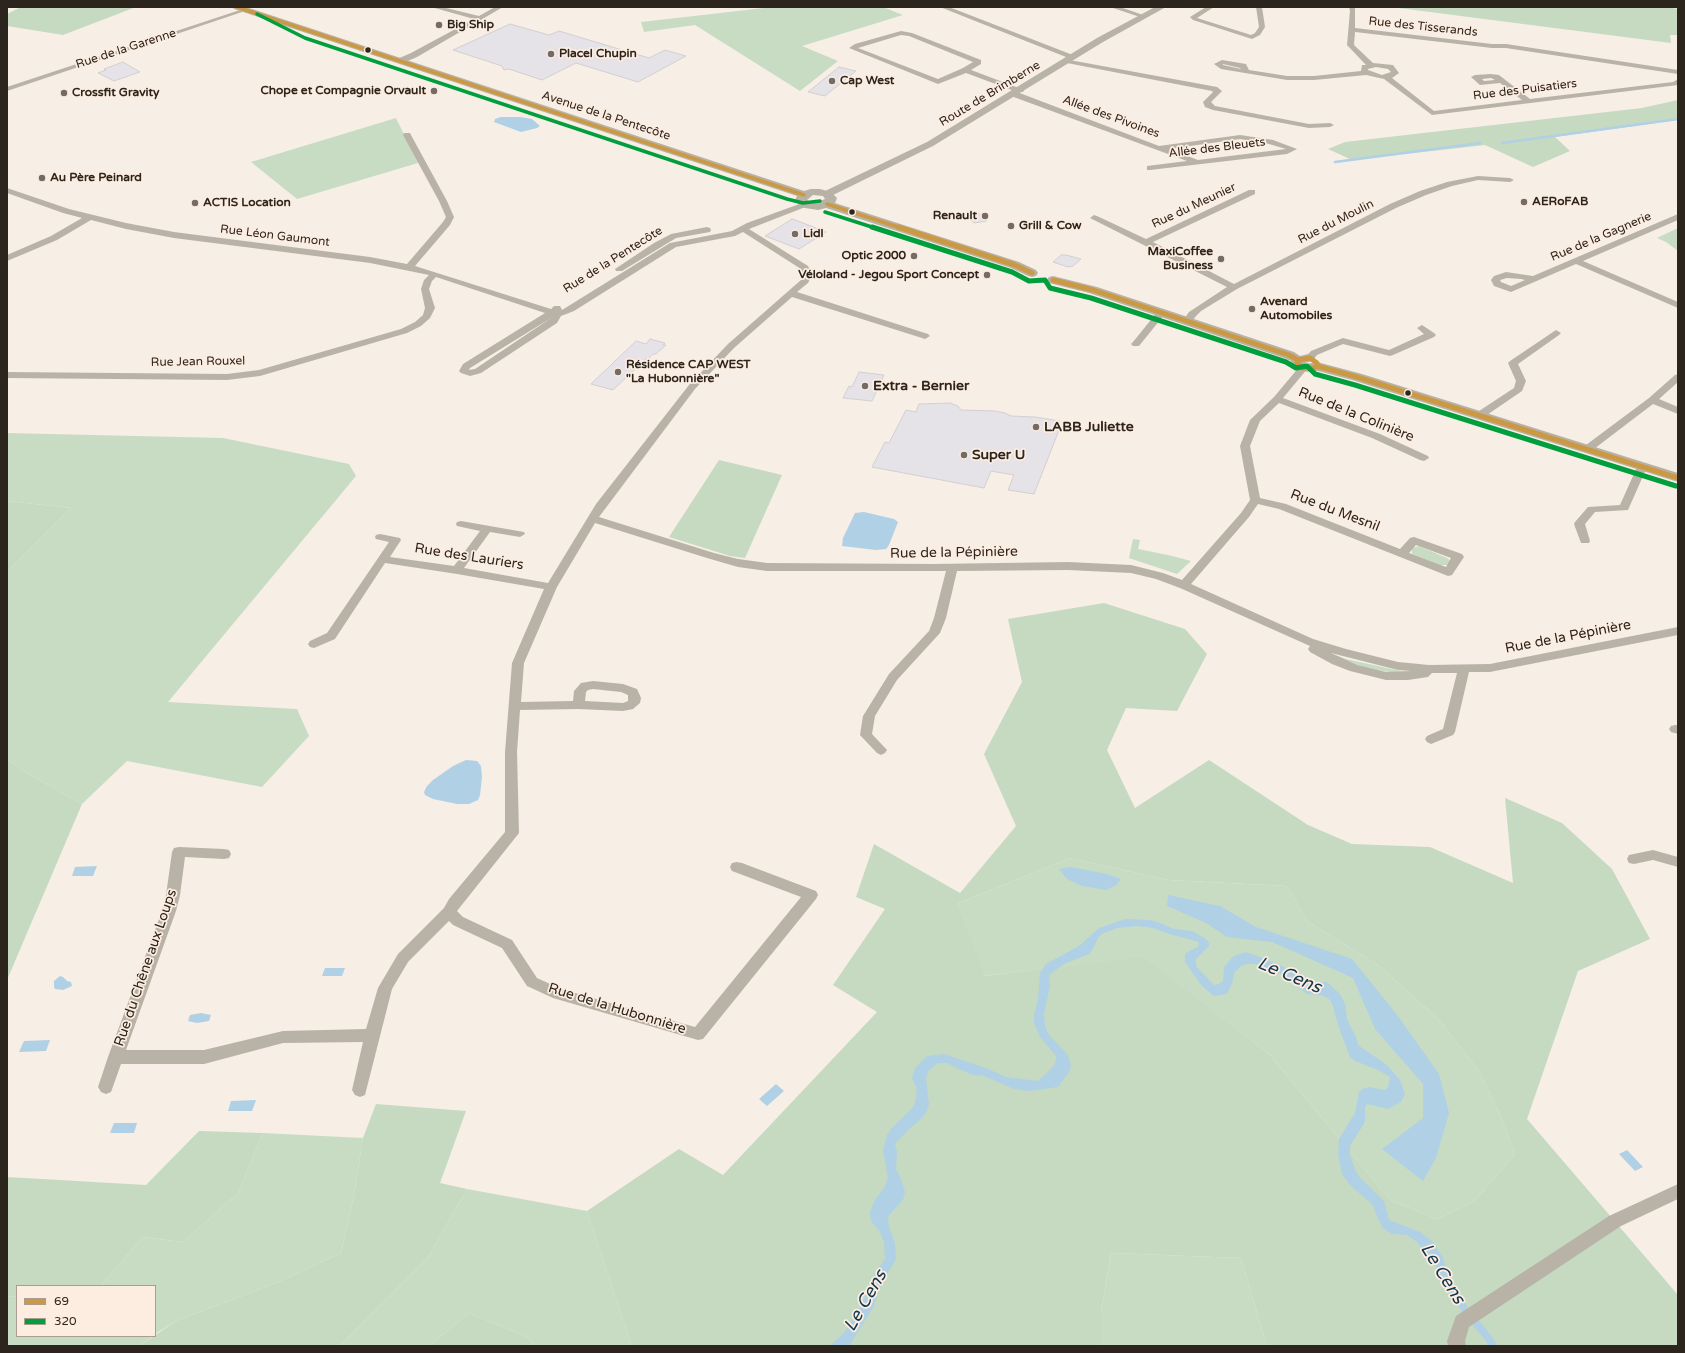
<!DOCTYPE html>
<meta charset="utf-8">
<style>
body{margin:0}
#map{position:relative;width:1685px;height:1353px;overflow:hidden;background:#f7eee6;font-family:"Varela Round",sans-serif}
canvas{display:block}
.frame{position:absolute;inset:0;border:8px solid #2c251e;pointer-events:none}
.legend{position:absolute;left:16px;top:1285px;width:140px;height:52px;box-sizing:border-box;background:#fdede0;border:1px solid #a99d92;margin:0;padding:5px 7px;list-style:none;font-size:12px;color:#2c251e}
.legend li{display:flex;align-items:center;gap:8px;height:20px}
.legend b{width:20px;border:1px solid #a99d92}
</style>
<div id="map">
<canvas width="1685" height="1353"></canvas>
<div class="frame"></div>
<ul class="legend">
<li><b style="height:5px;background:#cb9844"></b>69</li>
<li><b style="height:5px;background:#009e3d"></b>320</li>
</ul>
</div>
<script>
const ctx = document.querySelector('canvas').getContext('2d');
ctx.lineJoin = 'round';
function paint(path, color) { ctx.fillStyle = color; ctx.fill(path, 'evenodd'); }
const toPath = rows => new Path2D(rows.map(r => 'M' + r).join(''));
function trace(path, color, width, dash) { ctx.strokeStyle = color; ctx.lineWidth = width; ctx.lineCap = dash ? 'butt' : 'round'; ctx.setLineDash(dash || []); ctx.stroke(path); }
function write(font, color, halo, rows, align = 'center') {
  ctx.font = font + ' "Varela Round",sans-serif'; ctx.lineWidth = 3.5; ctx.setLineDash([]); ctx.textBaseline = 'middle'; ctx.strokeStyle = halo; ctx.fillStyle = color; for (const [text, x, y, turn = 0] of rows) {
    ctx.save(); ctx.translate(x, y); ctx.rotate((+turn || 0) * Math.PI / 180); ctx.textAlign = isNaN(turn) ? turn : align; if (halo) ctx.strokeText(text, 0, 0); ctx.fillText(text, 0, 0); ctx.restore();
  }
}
const green = toPath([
 [763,7,883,7,903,15,802,46,838,61,800,91,695,25,644,32,641,22,764,8],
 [396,118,418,163,297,199,251,162],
 [1678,228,1678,251,1666,242,1657,238],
 [7,433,223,438,349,464,356,476,168,702,297,709,309,736,262,787,127,761,82,804,25,772,7,759,7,572,71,508,7,501],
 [1133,539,1140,540,1138,549,1168,555,1191,561,1177,574,1129,558],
 [1419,546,1447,558,1451,561,1448,565,1440,565,1412,554,1412,548],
 [1327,652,1346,659,1410,673,1394,673,1361,667,1347,663],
 [1070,858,1169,880,1287,886,1307,921,1381,967,1439,1020,1479,1071,1500,1114,1515,1155,1474,1201,1437,1219,1390,1200,1269,1054,1143,958,983,976,958,903],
 [263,1133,363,1138,353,1201,341,1253,276,1283,176,1321,155,1334,155,1286,100,1286,143,1237,183,1242,238,1193],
 [467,1189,587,1211,632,1346,535,1346,527,1337,469,1313,429,1346,340,1346,428,1257],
 [1111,1253,1241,1258,1267,1346,1101,1346,1101,1311],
 [17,1296,17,1336,153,1336,139,1346,7,1346,7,1297]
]);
const forest = toPath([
 [21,7,136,7,63,35,7,26,7,14],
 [1391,7,1667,7,1678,9,1678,35,1670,35,1671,43],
 [1678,100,1678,120,1555,137,1570,151,1533,167,1485,145,1352,160,1328,149,1345,142,1642,108],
 [719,460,782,475,745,558,730,556,669,537],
 [7,501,71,508,7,572],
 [1104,603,1185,629,1207,654,1177,711,1126,708,1107,750,1135,808,1209,760,1308,825,1352,844,1430,847,1513,883,1505,798,1562,823,1612,869,1650,939,1578,971,1527,1119,1678,1295,1678,1346,1267,1346,1241,1258,1111,1253,1101,1311,1101,1346,632,1346,587,1211,679,1149,723,1175,877,1012,833,985,885,909,856,897,874,844,960,893,1016,826,984,754,1022,682,1008,619],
 [1070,858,1169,880,1287,886,1307,921,1381,967,1439,1020,1479,1071,1500,1114,1515,1155,1474,1201,1437,1219,1390,1200,1269,1054,1143,957,984,976,958,903],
 [7,759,25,772,82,804,7,980],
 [376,1104,466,1111,440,1183,467,1189,428,1257,340,1346,139,1346,176,1321,276,1283,341,1253,353,1201,363,1138],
 [199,1131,263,1133,238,1193,183,1242,143,1237,100,1286,17,1286,17,1296,7,1297,7,1177,146,1185],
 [469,1313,527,1337,535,1346,429,1346]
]);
const water = toPath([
 [501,117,520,117,532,119,540,126,537,128,521,132,494,122,495,119],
 [864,512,894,519,898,522,889,545,886,549,876,550,842,546,843,538,855,513],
 [466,760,477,761,481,766,482,777,480,795,478,800,469,804,457,804,433,799,425,795,424,792,427,786,433,780,453,766],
 [97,866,93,876,72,876,75,867],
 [1071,867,1107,874,1121,879,1116,885,1106,890,1082,886,1067,879,1059,869],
 [1168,895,1220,906,1256,927,1352,959,1398,1016,1439,1074,1449,1113,1436,1158,1423,1181,1382,1149,1423,1118,1423,1084,1375,1029,1353,978,1272,942,1227,937,1206,923,1167,906],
 [1125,919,1150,920,1158,922,1174,929,1192,931,1206,939,1209,943,1209,946,1196,959,1196,966,1214,985,1219,984,1223,981,1224,967,1228,962,1234,956,1246,952,1257,956,1284,967,1307,983,1327,982,1340,994,1345,1004,1347,1019,1356,1037,1358,1045,1387,1065,1400,1080,1405,1094,1401,1102,1388,1109,1367,1104,1365,1107,1365,1122,1350,1146,1350,1155,1356,1172,1360,1178,1384,1201,1389,1220,1420,1232,1434,1243,1442,1256,1451,1279,1467,1306,1494,1339,1497,1346,1488,1346,1486,1341,1468,1320,1442,1281,1433,1260,1417,1242,1407,1235,1392,1234,1385,1230,1381,1225,1372,1204,1350,1185,1342,1174,1338,1154,1339,1139,1355,1113,1359,1092,1362,1089,1369,1087,1385,1090,1388,1087,1390,1077,1378,1070,1355,1061,1350,1057,1339,1028,1332,1003,1329,999,1321,995,1307,994,1286,977,1272,970,1256,964,1246,964,1241,966,1234,973,1232,984,1227,994,1214,996,1202,986,1185,962,1185,954,1189,951,1198,947,1199,942,1166,933,1153,928,1138,926,1117,928,1102,934,1098,938,1093,949,1089,954,1064,964,1049,975,1050,986,1044,1014,1045,1026,1049,1035,1068,1055,1071,1066,1069,1072,1058,1087,1029,1091,1014,1089,984,1076,973,1075,963,1071,947,1063,938,1063,929,1070,926,1078,929,1104,927,1111,921,1119,908,1130,895,1144,897,1152,896,1169,901,1179,905,1192,903,1200,888,1216,889,1227,895,1243,896,1259,881,1285,874,1306,849,1346,830,1346,844,1333,862,1305,873,1276,885,1259,884,1242,880,1232,871,1221,870,1212,875,1200,884,1188,888,1178,883,1151,887,1135,892,1128,913,1107,915,1103,917,1089,912,1078,915,1068,927,1056,944,1054,986,1068,1006,1077,1038,1081,1054,1066,1056,1060,1056,1056,1040,1037,1034,1023,1034,1015,1038,1000,1040,973,1046,964,1079,946,1099,928],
 [325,968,345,968,342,976,322,976],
 [60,976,63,977,67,981,71,982,72,986,63,990,55,989,54,987,54,981],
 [201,1013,211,1015,209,1021,197,1023,188,1021,190,1015],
 [50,1040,46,1051,19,1052,24,1041],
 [776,1084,784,1091,767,1106,759,1099],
 [256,1100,252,1111,228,1111,231,1101],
 [114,1123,137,1123,134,1133,110,1133],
 [1627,1150,1643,1167,1635,1171,1619,1154]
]);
const stream = toPath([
 [1502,143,1678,119],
 [1335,162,1480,143]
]);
const building = toPath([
 [510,24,549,35,559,31,649,58,665,50,686,56,638,82,576,63,542,80,509,69,504,70,502,66,453,50,510,24],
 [123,62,140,72,114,81,98,73,106,70,104,69,123,62],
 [839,67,856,71,825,96,808,92,839,67],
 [977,212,987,221,974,223,965,215,977,212],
 [792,219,798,221,826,232,799,249,765,236,792,219],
 [1061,255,1066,255,1081,259,1073,266,1068,267,1053,262,1061,255],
 [650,339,665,343,663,345,666,345,656,354,653,354,648,359,646,359,613,390,591,384,636,341,646,344,650,339],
 [859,372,884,375,872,401,843,398,849,386,852,387,859,372],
 [950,403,958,406,961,410,995,411,1005,413,1011,416,1035,417,1060,421,1059,424,1061,425,1034,494,1008,490,1014,475,991,471,984,488,872,467,885,442,889,443,906,410,916,412,919,404,950,403]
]);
const minor = toPath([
 [431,7,442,7,479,16,495,7,503,7,417,57,403,63,397,63,397,59,411,53,474,19,431,7],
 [940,7,949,7,1078,57,1074,59,1071,59,940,7],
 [1110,7,1120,7,1146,16,1143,18,1110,7],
 [1206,7,1214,7,1197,18,1251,35,1255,33,1259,27,1256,7,1262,7,1265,27,1260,35,1252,39,1193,20,1190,17,1206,7],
 [1349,7,1355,7,1355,28,1492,44,1506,44,1678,70,1678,74,1506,48,1492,48,1355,32,1354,45,1373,63,1393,65,1399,73,1392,78,1434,111,1522,100,1500,83,1480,85,1471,77,1475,75,1491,74,1499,75,1530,99,1673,82,1678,79,1678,85,1432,115,1384,79,1366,75,1314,80,1287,80,1221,69,1214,64,1222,60,1246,64,1249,70,1287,76,1314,76,1361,71,1362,65,1366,65,1347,45,1350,11,1349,7],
 [1223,64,1240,68,1241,69,1223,65,1223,64],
 [1376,67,1388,69,1391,72,1382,75,1368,70,1368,69,1376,67],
 [1482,79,1491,78,1495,80,1484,81,1482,79],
 [243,9,248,10,7,91,7,87,243,9],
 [901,31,912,33,981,60,981,64,971,70,1024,90,1023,92,1017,92,966,73,938,84,849,48,855,44,901,31],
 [901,35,909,36,973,62,963,68,938,79,858,48,901,35],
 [1064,59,1217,87,1222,91,1211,102,1215,106,1309,124,1330,123,1334,125,1330,127,1309,128,1213,110,1205,107,1203,102,1213,92,1212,91,1067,63,1063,61,1064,59],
 [1011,92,1017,92,1159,146,1240,135,1273,140,1297,149,1287,154,1150,170,1147,170,1147,166,1187,161,1011,96,1011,92],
 [1240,139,1269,144,1286,149,1198,160,1169,149,1240,139],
 [404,133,410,133,411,135,447,201,454,217,450,225,415,266,551,309,554,306,560,306,562,310,670,243,732,231,747,223,805,202,809,204,808,206,749,229,808,266,812,275,808,283,797,292,928,334,930,336,925,339,922,338,792,297,734,348,695,389,599,517,714,553,738,559,767,563,933,564,1068,562,1131,565,1163,573,1182,580,1241,513,1250,500,1240,446,1250,420,1274,397,1300,366,1303,365,1308,368,1283,398,1380,434,1428,456,1429,458,1424,461,1420,460,1372,438,1279,403,1260,421,1250,446,1260,498,1286,504,1400,549,1410,538,1414,537,1462,554,1464,557,1452,575,1448,576,1279,509,1258,504,1249,517,1191,584,1313,639,1346,649,1398,662,1429,665,1490,664,1678,627,1678,635,1490,672,1469,672,1455,732,1453,735,1431,744,1427,742,1425,739,1427,736,1443,729,1457,673,1432,673,1428,677,1408,680,1386,680,1350,671,1332,664,1310,652,1308,649,1310,646,1180,588,1156,579,1131,573,1068,570,957,571,946,618,940,633,897,680,875,716,872,734,887,750,885,753,881,755,877,753,860,735,863,716,889,674,929,631,934,618,946,571,767,571,738,567,707,558,595,523,557,587,524,663,521,702,573,701,574,691,581,683,593,681,623,684,637,689,641,698,640,703,633,709,623,711,578,709,520,710,517,752,519,833,457,911,463,917,512,940,537,978,561,989,695,1027,801,897,732,871,730,867,732,863,737,862,742,863,816,891,818,895,816,899,703,1039,698,1040,553,998,527,986,502,948,453,925,449,921,408,962,392,989,365,1095,360,1097,355,1095,352,1090,363,1042,283,1043,204,1064,121,1064,111,1092,106,1094,101,1092,98,1087,108,1057,162,911,166,895,172,852,174,848,179,847,224,849,229,850,231,854,229,858,224,859,185,857,180,895,176,911,126,1050,204,1050,283,1031,366,1029,378,988,398,954,444,908,449,899,505,832,505,752,512,663,544,589,457,574,385,563,335,639,314,648,310,647,308,644,310,641,327,633,389,542,376,539,375,537,376,535,380,534,400,538,401,540,390,557,454,566,480,531,457,526,456,524,457,522,461,521,524,532,525,534,520,537,490,532,464,568,548,583,596,504,689,385,728,344,801,280,804,275,801,269,743,232,735,236,676,247,574,311,561,316,557,323,481,373,470,376,461,373,459,371,463,364,545,313,436,277,432,281,429,289,435,308,430,318,421,326,407,333,260,376,227,380,7,378,7,372,227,374,259,370,401,329,415,322,423,315,425,308,421,289,424,280,429,275,370,263,174,238,126,229,91,220,57,240,7,261,7,255,51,236,82,218,63,213,7,193,7,188,69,209,126,223,174,232,370,257,407,264,443,222,446,217,439,201,403,135,404,133],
 [551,318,475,369,469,370,470,368,551,318],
 [1416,545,1451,558,1446,567,1409,553,1416,545],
 [1331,653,1398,670,1411,671,1386,672,1357,665,1331,653],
 [593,689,621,692,628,695,628,701,623,703,585,701,586,692,588,690,593,689],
 [1478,176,1510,178,1514,180,1510,182,1478,180,1452,186,1426,195,1396,208,1237,289,1201,311,1196,316,1190,324,1187,325,1182,322,1189,312,1227,287,1090,218,1094,215,1097,216,1146,239,1249,190,1255,190,1255,194,1153,242,1234,284,1390,204,1420,191,1447,182,1478,176],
 [1678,214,1678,220,1583,261,1678,302,1678,308,1576,264,1511,292,1494,286,1491,280,1494,276,1506,272,1533,276,1678,214],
 [1507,278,1521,279,1525,280,1511,286,1501,282,1500,280,1507,278],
 [707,227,710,228,711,230,710,232,676,238,622,271,616,271,615,269,654,243,671,234,707,227],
 [1161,310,1164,311,1166,313,1164,315,1139,346,1133,346,1131,344,1133,342,1158,311,1161,310],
 [1422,325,1434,333,1436,335,1434,337,1393,355,1390,356,1343,344,1317,355,1313,360,1307,360,1305,358,1311,351,1343,338,1389,350,1424,334,1417,328,1422,325],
 [1556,330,1561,333,1559,335,1518,364,1526,381,1522,391,1484,417,1476,417,1475,415,1476,413,1514,388,1516,381,1508,363,1510,361,1556,330],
 [1678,374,1678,382,1659,399,1678,407,1678,414,1653,404,1590,452,1582,452,1581,450,1582,448,1649,398,1675,375,1678,374],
 [1642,464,1647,467,1628,510,1595,512,1585,524,1590,541,1589,543,1581,543,1574,524,1575,522,1588,507,1620,505,1637,467,1642,464],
 [1675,725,1678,725,1678,734,1671,732,1669,729,1671,726,1675,725],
 [1653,850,1678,857,1678,867,1653,860,1634,864,1629,863,1627,859,1629,855,1653,850],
 [1678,1184,1678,1199,1621,1226,1469,1327,1465,1341,1466,1346,1448,1346,1447,1341,1456,1316,1609,1216,1678,1184]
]);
const tertiary = toPath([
 [1155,7,1166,7,1103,42,933,146,831,196,827,197,822,194,823,192,927,142,1097,38,1155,7]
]);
const secondary = toPath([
 [232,7,246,7,804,191,811,189,820,189,831,192,837,198,835,203,1019,262,1036,270,1038,273,1036,276,1032,277,1028,276,1011,268,826,208,818,210,805,208,799,205,795,201,797,196,234,9,232,7],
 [813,195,823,196,825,199,818,202,811,202,807,200,813,195],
 [1053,276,1097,287,1294,352,1300,356,1308,354,1313,355,1315,358,1313,361,1305,363,1306,364,1317,362,1362,374,1678,473,1678,482,1352,380,1318,371,1313,372,1298,371,1292,366,1291,361,1284,358,1089,293,1049,283,1047,280,1049,277,1053,276]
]);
const bus1Far1 = toPath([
 [237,7,804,195],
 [827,204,901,228]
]);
const bus1 = toPath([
 [898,227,1015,265,1032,273],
 [1053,280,1093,290,1289,355,1298,360,1310,358,1317,363,1317,366],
 [1298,360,1297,363,1303,368,1313,368,1317,366,1357,377,1678,478]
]);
const bus2Far1 = toPath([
 [257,14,305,38,787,199,803,203,820,201],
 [825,212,875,228]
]);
const bus2 = toPath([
 [872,227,1012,272,1029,281,1045,280,1050,288,1091,298,1286,362,1296,368,1307,366,1315,374,1355,385,1676,486]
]);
const markers = [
 [439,25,4,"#736b64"],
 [368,50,3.5,"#2c251e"],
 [551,54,4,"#736b64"],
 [832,81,4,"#736b64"],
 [434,91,4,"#736b64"],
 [64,93,4,"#736b64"],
 [42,178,4,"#736b64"],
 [1524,202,4,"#736b64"],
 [195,203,4,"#736b64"],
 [852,212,3.5,"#2c251e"],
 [985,216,4,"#736b64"],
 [1011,226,4,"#736b64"],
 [795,234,4,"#736b64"],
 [914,256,4,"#736b64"],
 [1221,259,4,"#736b64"],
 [987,275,4,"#736b64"],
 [1252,309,4,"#736b64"],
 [618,372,4,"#736b64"],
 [865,386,4,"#736b64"],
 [1408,393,3.5,"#2c251e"],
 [1036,427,4,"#736b64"],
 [964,455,4,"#736b64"]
];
const farPoinames = [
 ["Big Ship",447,25],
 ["Placel Chupin",559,54],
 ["Cap West",840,81],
 ["Chope et Compagnie Orvault",426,91,"right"],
 ["Crossfit Gravity",72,93],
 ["Au Père Peinard",50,178],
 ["AERoFAB",1532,202],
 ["ACTIS Location",203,203],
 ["Renault",977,216,"right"],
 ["Grill & Cow",1019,226],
 ["Lidl",803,234],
 ["MaxiCoffee",1213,252,"right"],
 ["Business",1213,266,"right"],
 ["Optic 2000",906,256,"right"],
 ["Véloland - Jegou Sport Concept",979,275,"right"],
 ["Avenard",1260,302],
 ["Automobiles",1260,316],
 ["Résidence CAP WEST",626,365],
 ["\"La Hubonnière\"",626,379]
];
const farStreetnames = [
 ["Rue des Tisserands",1423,27,6],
 ["Rue de la Garenne",126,49,-18],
 ["Rue des Puisatiers",1525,90,-7],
 ["Route de Brimberne",990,94,-31],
 ["Avenue de la Pentecôte",606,116,18],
 ["Allée des Pivoines",1111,117,20],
 ["Allée des Bleuets",1217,148,-7],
 ["Rue du Meunier",1194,206,-25],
 ["Rue du Moulin",1336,222,-27],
 ["Rue Léon Gaumont",275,236,7],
 ["Rue de la Gagnerie",1601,237,-23],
 ["Rue de la Pentecôte",613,260,-32],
 ["Rue Jean Rouxel",198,362,-1]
];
const poiNames = [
 ["Extra - Bernier",873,386],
 ["LABB Juliette",1044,427],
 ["Super U",972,455]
];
const streetNames = [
 ["Rue de la Colinière",1356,415,22],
 ["Rue du Mesnil",1335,511,21],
 ["Rue de la Pépinière",954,553,-1],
 ["Rue des Lauriers",469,557,9],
 ["Rue de la Pépinière",1568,637,-11],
 ["Rue du Chêne aux Loups",146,968,-71],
 ["Rue de la Hubonnière",617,1009,17]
];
const nearWaternames = [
 ["Le Cens",1289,976,23],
 ["Le Cens",1442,1274,58],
 ["Le Cens",866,1301,-60]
];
paint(green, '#c8dcc4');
paint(forest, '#c5dac1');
paint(water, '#b0d0e5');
trace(stream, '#b0d0e5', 2.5);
paint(building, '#e5e2e8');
trace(building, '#d3cfd0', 1);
paint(minor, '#b9b3a7');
paint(tertiary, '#b9b3a7');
paint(secondary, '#b8b2a5');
trace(bus1Far1, '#cb9844', 3.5);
trace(bus1, '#cb9844', 5);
trace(bus2Far1, '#009e3d', 3.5);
trace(bus2, '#009e3d', 5);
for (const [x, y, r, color] of markers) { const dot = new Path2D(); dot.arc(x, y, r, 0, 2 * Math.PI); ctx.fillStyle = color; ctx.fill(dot); trace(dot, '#fdede0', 1.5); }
write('bold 12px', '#2c251e', '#fdede0', farPoinames, 'left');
write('12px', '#2c251e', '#fdede0', farStreetnames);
write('bold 14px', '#2c251e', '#fdede0', poiNames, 'left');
write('14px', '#2c251e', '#fdede0', streetNames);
write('italic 18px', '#0f374f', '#fdede0', nearWaternames);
</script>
